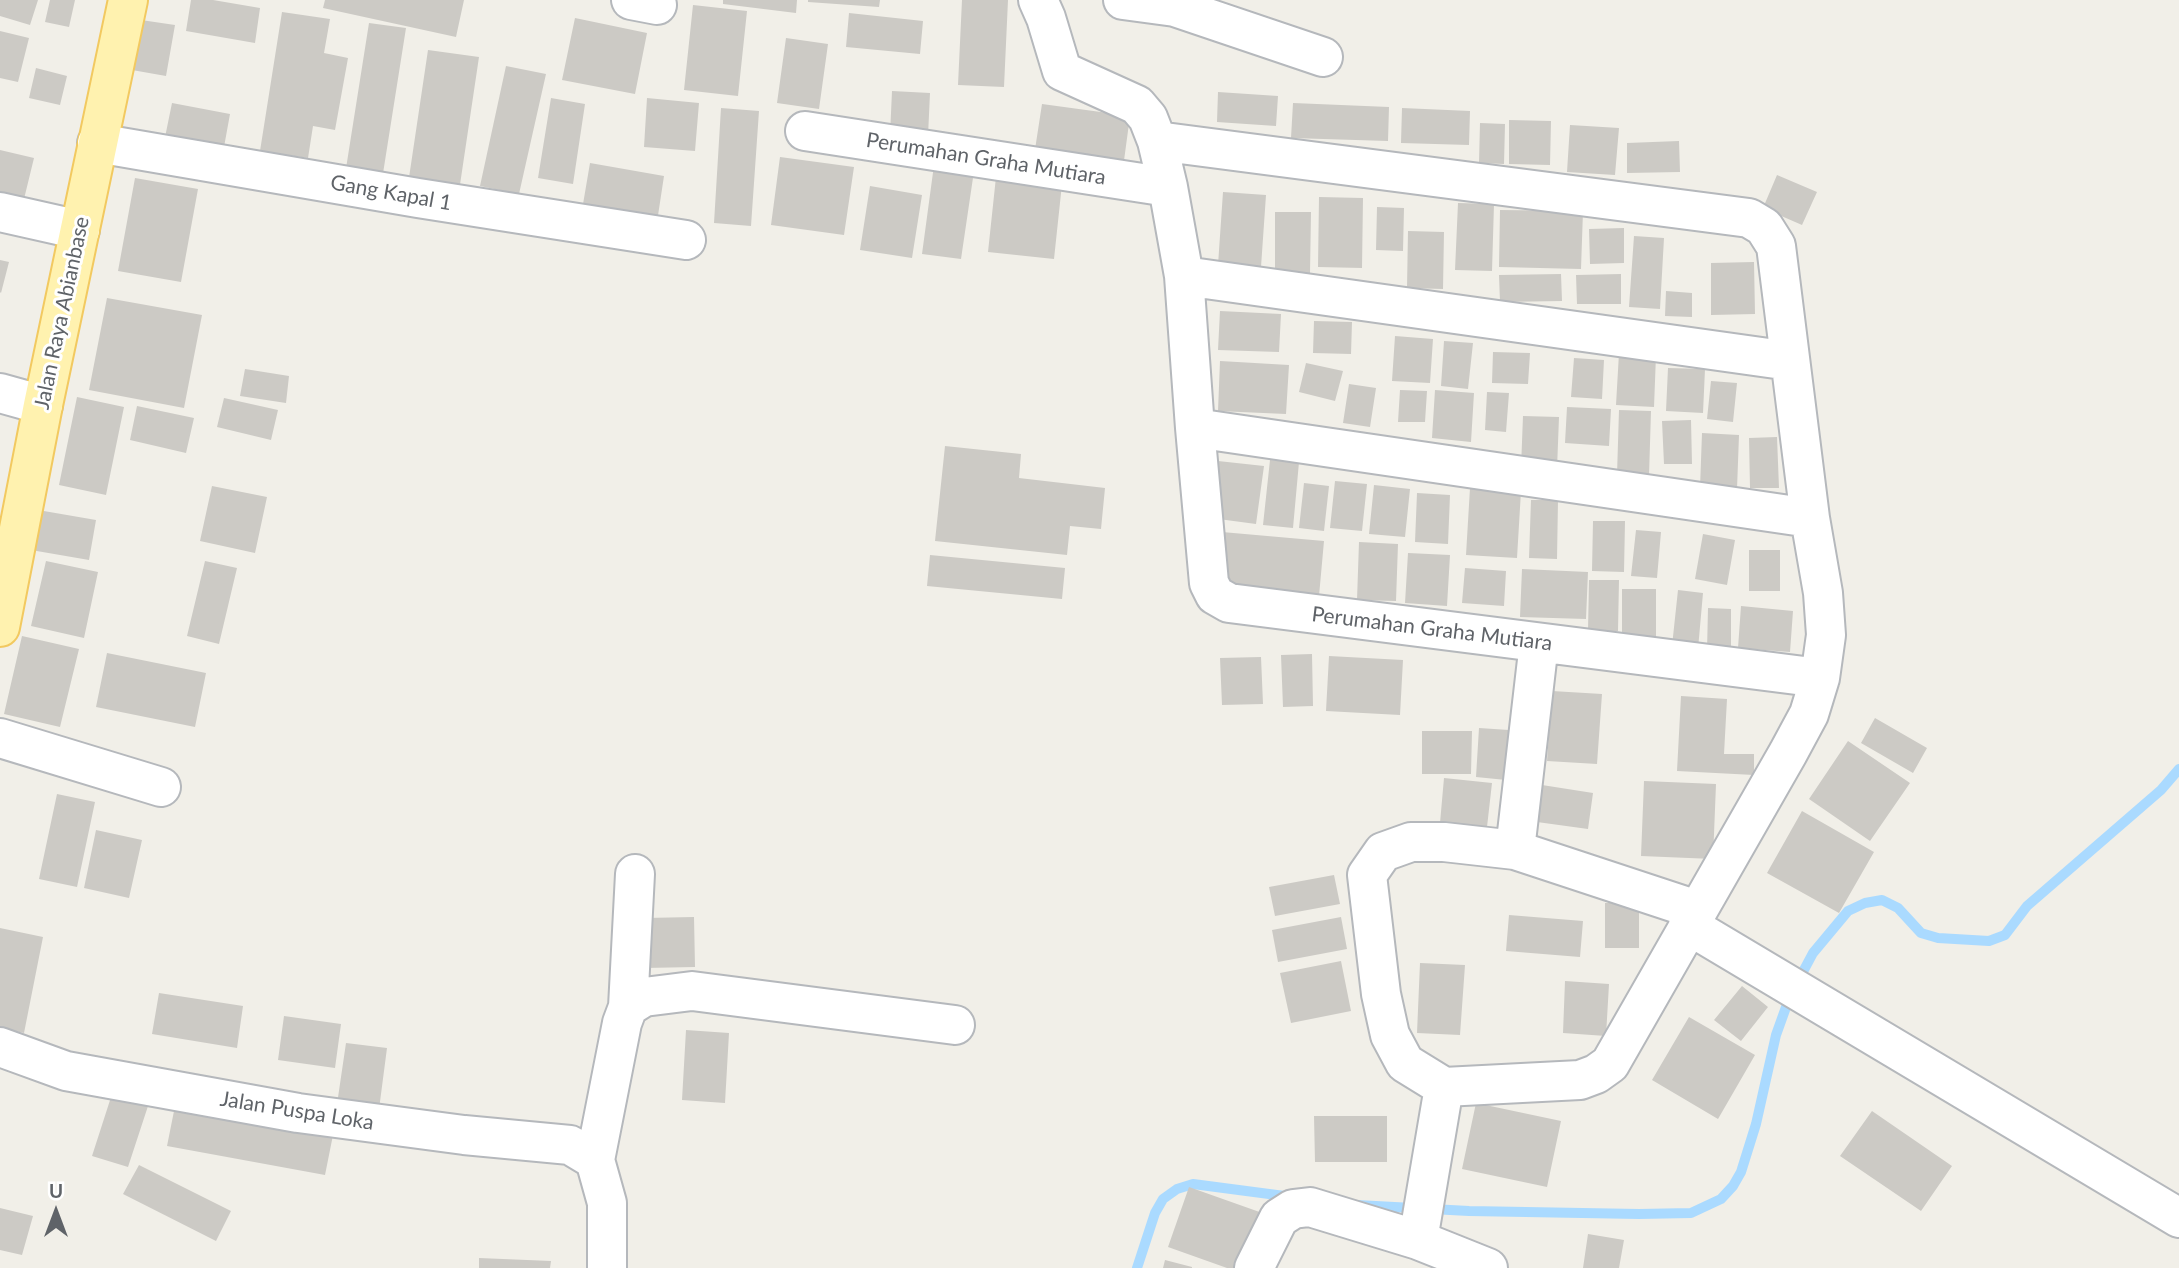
<!DOCTYPE html>
<style>
body{margin:0}
#map{position:relative;width:2179px;height:1268px;overflow:hidden;background:#f1efe8;font-family:Lato,sans-serif}
canvas{display:block}
.north{position:absolute;left:21px;top:1177px;width:70px;height:70px;-webkit-text-stroke:5px #fff;paint-order:stroke;rotate:0deg;font-size:19px;font-weight:700;line-height:28px;text-align:center;color:#5f6368}
.north::after{content:'';display:block;margin:auto;width:24px;height:32px;background:#5f6368;clip-path:polygon(50% 0,100% 100%,50% 72%,0 100%)}
</style>
<div id="map">
<canvas width="2179" height="1268"></canvas>
<div class="north">U</div>
</div>
<script>
const ctx = document.querySelector('canvas').getContext('2d');
ctx.lineJoin = 'round';
const toPath = rows => new Path2D(rows.map(r => 'M' + r).join(''));
function trace(path, color, width, dash) { ctx.strokeStyle = color; ctx.lineWidth = width; ctx.lineCap = dash ? 'butt' : 'round'; ctx.setLineDash(dash || []); ctx.stroke(path); }
function paint(path, color) { ctx.fillStyle = color; ctx.fill(path, 'evenodd'); }
function write(font, color, halo, rows, align = 'center') {
  ctx.font = font + ' Lato,sans-serif'; ctx.lineWidth = 6; ctx.setLineDash([]); ctx.textBaseline = 'middle'; ctx.strokeStyle = halo; ctx.fillStyle = color; for (const [text, x, y, turn = 0] of rows) {
    ctx.save(); ctx.translate(x, y); ctx.rotate((+turn || 0) * Math.PI / 180); ctx.textAlign = isNaN(turn) ? turn : align; if (halo) ctx.strokeText(text, 0, 0); ctx.fillText(text, 0, 0); ctx.restore();
  }
}
const stream = toPath([
 [1357,1205,1469,1211,1639,1214,1691,1213,1721,1199,1733,1186,1741,1172,1756,1124,1776,1035,1790,996,1813,953,1848,911,1865,903,1882,900,1898,908,1921,933,1938,938,1989,941,2005,935,2027,906,2161,790,2179,769],
 [1137,1268,1155,1213,1163,1199,1177,1189,1193,1184,1292,1197]
]);
const building = toPath([
 [0,0,38,0,30,25,0,16],
 [50,0,75,0,69,27,45,22],
 [191,0,213,0,260,8,255,43,186,31],
 [325,0,464,0,456,37,323,8],
 [723,0,797,0,796,13,723,4],
 [808,0,880,0,879,7,808,2],
 [962,0,1008,0,1004,87,958,85],
 [693,5,747,11,738,96,684,90],
 [282,12,330,19,324,53,348,58,335,130,313,126,308,158,260,151],
 [849,13,923,21,920,54,846,47],
 [575,18,647,33,635,94,562,80],
 [141,20,175,25,166,76,132,70],
 [369,23,406,28,381,186,344,181],
 [0,31,29,38,18,82,0,78],
 [786,38,828,44,819,109,777,103],
 [428,50,479,57,458,198,407,191],
 [506,66,546,74,519,194,480,186],
 [36,68,67,76,60,105,29,98],
 [892,91,930,93,928,136,890,135],
 [1218,92,1278,96,1276,126,1217,122],
 [551,98,585,104,573,184,538,178],
 [647,98,699,103,695,151,644,147],
 [172,103,230,114,222,158,163,147],
 [1293,103,1389,107,1388,141,1291,138],
 [1042,104,1130,116,1123,168,1034,156],
 [721,108,759,111,751,226,714,223],
 [1402,108,1470,111,1469,145,1401,143],
 [1509,120,1551,121,1550,165,1509,164],
 [1480,123,1505,124,1504,164,1479,163],
 [1570,125,1619,128,1615,175,1567,172],
 [1679,141,1680,172,1627,173,1627,143],
 [0,150,34,158,24,199,0,193],
 [780,157,854,167,844,235,771,225],
 [590,163,664,176,657,222,582,210],
 [934,165,974,171,961,259,922,254],
 [1777,175,1817,192,1802,225,1763,208],
 [996,177,1062,184,1054,259,988,252],
 [135,178,198,189,181,282,118,271],
 [870,186,922,195,912,258,860,250],
 [1223,192,1266,195,1261,267,1218,265],
 [1319,197,1363,198,1362,268,1318,267],
 [1458,203,1494,204,1492,271,1455,270],
 [1377,207,1404,208,1403,251,1376,250],
 [1500,210,1583,211,1581,269,1499,267],
 [1275,212,1311,212,1310,273,1275,272],
 [1624,228,1624,263,1590,264,1589,229],
 [1408,231,1444,232,1443,289,1407,288],
 [1634,236,1664,238,1660,309,1629,307],
 [0,260,9,262,1,293,0,292],
 [1754,262,1755,314,1711,315,1711,263],
 [1561,274,1562,301,1500,302,1499,275],
 [1621,274,1621,304,1577,304,1576,275],
 [1666,291,1692,293,1692,317,1665,316],
 [107,298,202,315,184,408,89,390],
 [1220,311,1281,314,1279,352,1218,350],
 [1314,321,1352,322,1351,354,1313,353],
 [1395,336,1433,339,1430,383,1392,381],
 [1444,341,1473,343,1468,389,1441,386],
 [1493,352,1530,353,1528,384,1492,383],
 [1619,353,1656,355,1654,407,1616,405],
 [1574,358,1604,360,1602,399,1571,397],
 [1220,361,1289,365,1286,414,1218,411],
 [1306,363,1343,371,1335,401,1299,392],
 [1668,368,1705,369,1703,413,1666,411],
 [245,369,289,376,286,403,240,396],
 [1711,381,1737,383,1733,422,1707,419],
 [1349,384,1376,388,1370,427,1343,423],
 [1400,390,1427,391,1425,422,1398,422],
 [1435,390,1474,393,1471,442,1432,438],
 [1487,392,1509,393,1506,432,1485,430],
 [77,397,124,407,106,495,59,485],
 [224,398,278,410,271,440,217,427],
 [137,406,194,418,186,453,130,440],
 [1567,407,1611,409,1609,446,1565,443],
 [1619,410,1651,411,1649,476,1617,475],
 [1523,416,1559,417,1557,469,1521,468],
 [1691,420,1692,464,1664,464,1662,421],
 [1702,433,1739,435,1737,489,1700,488],
 [1777,437,1779,488,1750,488,1749,438],
 [945,446,1021,454,1019,478,1105,488,1101,529,1070,526,1067,555,935,541],
 [1270,460,1299,462,1293,528,1263,525],
 [1218,461,1264,466,1256,524,1211,518],
 [1335,481,1367,484,1362,531,1330,528],
 [1304,483,1329,486,1324,531,1299,528],
 [1374,485,1410,489,1405,537,1369,534],
 [212,486,267,497,255,553,200,541],
 [1470,488,1521,491,1517,558,1466,555],
 [1417,493,1450,495,1448,544,1415,542],
 [1531,500,1558,500,1557,559,1529,558],
 [38,510,96,520,89,560,31,550],
 [1593,521,1625,521,1624,572,1592,571],
 [1636,530,1661,532,1657,578,1631,576],
 [1222,532,1324,541,1319,596,1217,588],
 [1703,534,1735,540,1727,585,1695,579],
 [1359,542,1398,544,1396,601,1357,600],
 [1749,550,1780,550,1780,591,1749,591],
 [1408,553,1450,555,1447,606,1405,603],
 [930,555,1065,568,1062,599,927,586],
 [46,561,98,572,84,638,31,626],
 [205,561,237,568,219,644,187,636],
 [1465,568,1506,571,1504,606,1462,603],
 [1522,569,1588,572,1586,619,1520,617],
 [1589,580,1619,580,1618,631,1588,631],
 [1622,589,1656,589,1656,638,1622,638],
 [1678,590,1703,593,1698,649,1672,646],
 [1741,606,1793,611,1790,652,1738,648],
 [1708,608,1731,609,1731,651,1707,651],
 [22,636,79,649,60,727,4,714],
 [107,653,206,673,195,727,96,707],
 [1312,654,1313,706,1283,707,1281,655],
 [1329,656,1403,660,1400,715,1326,711],
 [1261,657,1263,704,1222,705,1220,658],
 [1552,691,1602,694,1597,764,1547,761],
 [1681,696,1727,699,1724,754,1754,754,1754,775,1677,771],
 [1875,718,1927,748,1913,773,1861,743],
 [1479,728,1509,730,1506,780,1476,777],
 [1422,731,1472,731,1471,774,1422,774],
 [1848,741,1910,783,1870,841,1809,799],
 [1444,778,1492,783,1487,827,1440,823],
 [1644,781,1716,784,1713,859,1641,856],
 [1542,785,1593,793,1588,829,1537,822],
 [57,794,95,802,77,887,39,879],
 [1802,811,1874,852,1839,913,1767,873],
 [96,830,142,840,129,898,84,888],
 [1334,875,1340,904,1275,916,1269,887],
 [1605,903,1639,903,1639,948,1605,948],
 [1509,915,1583,921,1580,957,1506,951],
 [694,917,695,967,645,968,645,918],
 [1341,917,1347,949,1278,962,1272,930],
 [0,928,43,937,24,1033,0,1028],
 [1341,961,1351,1011,1291,1023,1280,973],
 [1420,963,1465,965,1460,1035,1417,1033],
 [1565,981,1609,984,1606,1036,1563,1033],
 [1742,986,1768,1007,1741,1041,1714,1020],
 [159,993,243,1006,237,1048,152,1034],
 [284,1016,341,1024,335,1068,278,1060],
 [1689,1017,1755,1055,1718,1119,1652,1080],
 [686,1030,729,1033,725,1103,682,1100],
 [346,1043,387,1048,378,1117,336,1111],
 [112,1094,148,1106,128,1167,92,1156],
 [1476,1103,1561,1121,1547,1187,1462,1169],
 [175,1106,333,1135,325,1175,167,1146],
 [1872,1111,1952,1166,1921,1211,1840,1156],
 [1314,1116,1387,1116,1387,1162,1315,1162],
 [139,1165,231,1211,216,1241,123,1194],
 [1189,1187,1268,1215,1249,1268,1227,1268,1168,1247],
 [0,1208,33,1216,22,1255,0,1250],
 [1588,1234,1624,1240,1619,1268,1583,1268],
 [479,1258,551,1261,550,1268,479,1268],
 [1165,1260,1192,1267,1192,1268,1163,1268]
]);
const minor = toPath([
 [631,0,657,5],
 [1038,0,1046,18,1062,71,1137,105,1148,118,1157,141,1168,187,1184,276,1195,428,1209,583,1215,595,1229,603,1820,678],
 [1123,0,1175,7,1323,57],
 [805,131,1168,187],
 [1157,141,1749,218,1764,227,1776,246,1810,518,1823,593,1826,635,1820,678,1809,714,1788,753,1610,1064,1596,1074,1580,1080,1444,1087,1418,1240],
 [97,143,418,198,686,240],
 [0,212,80,230],
 [1184,276,1790,361],
 [0,393,43,405],
 [1195,428,1810,518],
 [0,738,161,787],
 [1515,850,1539,643],
 [1688,925,2179,1218],
 [628,1007,635,874],
 [0,1047,66,1071,298,1113,464,1135,570,1145,595,1160],
 [1444,1087,1405,1063,1390,1035,1381,994,1367,875,1383,852,1411,842,1444,842,1515,850,1697,910],
 [607,1268,607,1203,595,1160,622,1023,628,1007,644,997,692,991,955,1025],
 [1254,1268,1279,1218,1293,1209,1310,1207,1418,1240,1488,1268]
]);
const major = toPath([
 [0,627,43,405,128,0]
]);
const streetNames = [
 ["Perumahan Graha Mutiara",986,159,9],
 ["Gang Kapal 1",391,193,10],
 ["Jalan Raya Abianbase",62,313,-78],
 ["Perumahan Graha Mutiara",1432,629,7],
 ["Jalan Puspa Loka",297,1111,9]
];
trace(stream, '#aadaff', 10);
paint(building, '#cccac5');
trace(minor, '#b5b8bc', 42);
trace(major, '#f2c960', 42);
trace(minor, '#fff', 38);
trace(major, '#fff2af', 38);
write('21px', '#5f6368', '#fff', streetNames);
</script>
